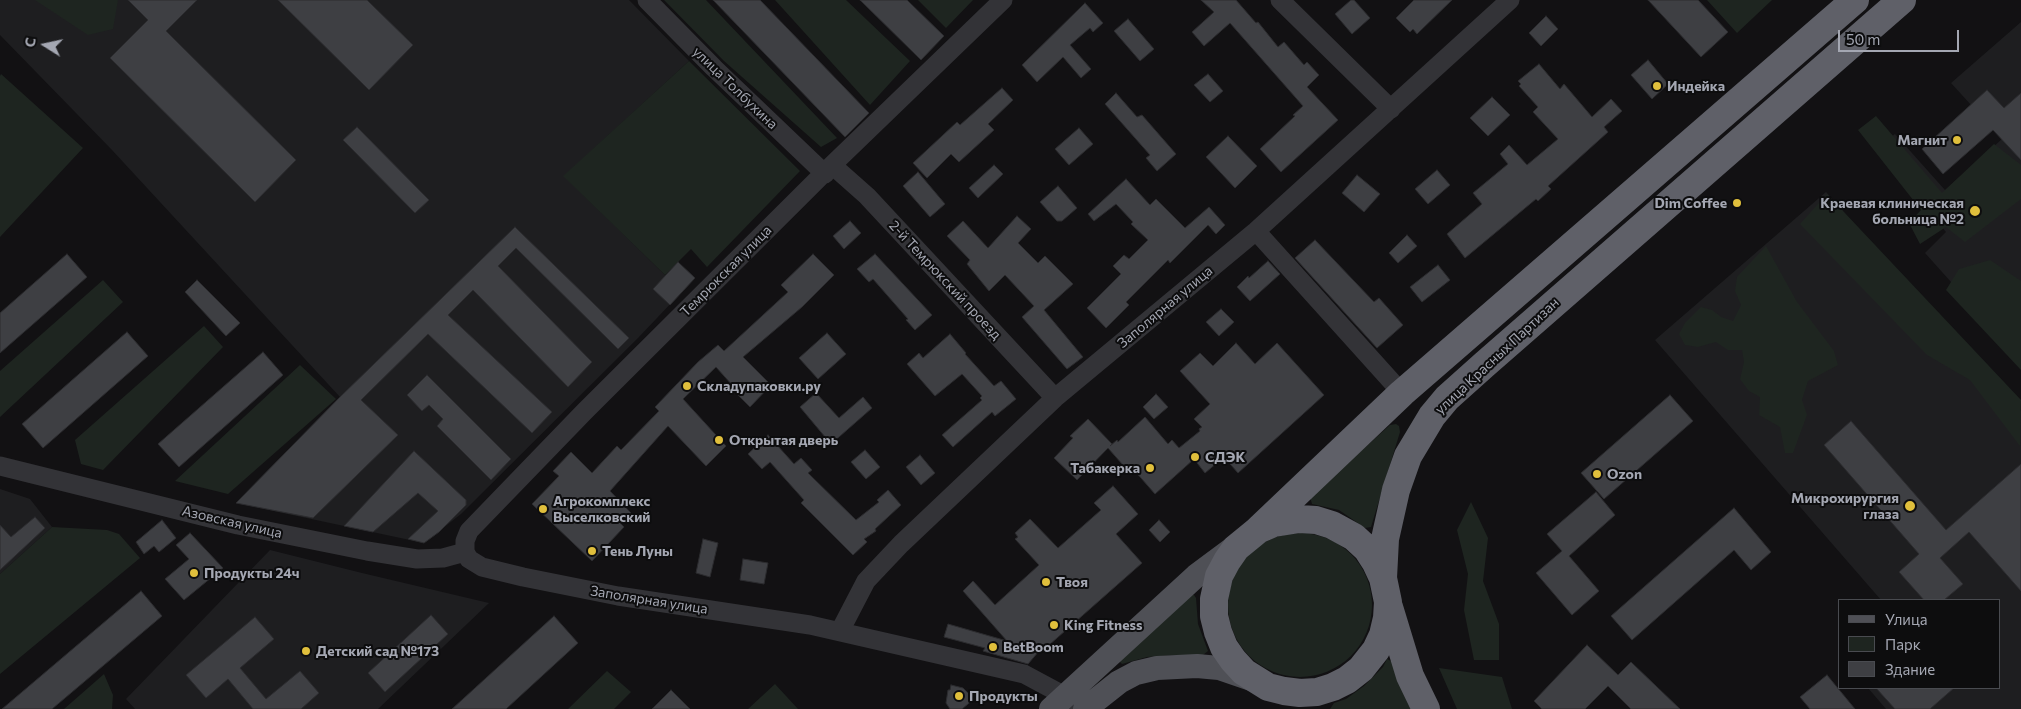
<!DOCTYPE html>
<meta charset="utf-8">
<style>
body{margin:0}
#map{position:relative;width:2021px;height:709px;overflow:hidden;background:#121113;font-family:Commissioner,sans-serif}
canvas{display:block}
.legend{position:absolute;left:1838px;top:599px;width:162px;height:90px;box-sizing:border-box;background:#0d0d0e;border:1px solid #494b50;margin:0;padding:6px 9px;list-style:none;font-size:15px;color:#a4a7b2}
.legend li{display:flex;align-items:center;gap:10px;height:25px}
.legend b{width:25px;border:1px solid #494b50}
.north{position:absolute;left:20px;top:20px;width:50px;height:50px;-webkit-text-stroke:4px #0d0d0e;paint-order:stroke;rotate:280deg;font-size:14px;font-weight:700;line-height:20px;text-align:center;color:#a4a7b2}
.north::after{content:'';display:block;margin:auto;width:18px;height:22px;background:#a4a7b2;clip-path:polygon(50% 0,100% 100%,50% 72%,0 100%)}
.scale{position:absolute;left:1838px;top:30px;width:121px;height:22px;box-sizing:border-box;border:2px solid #a4a7b2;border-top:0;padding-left:6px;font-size:15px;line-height:18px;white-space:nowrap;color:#a4a7b2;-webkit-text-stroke:4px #0d0d0e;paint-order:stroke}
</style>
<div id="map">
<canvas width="2021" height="709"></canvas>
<ul class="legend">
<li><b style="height:6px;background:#4f5056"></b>Улица</li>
<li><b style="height:14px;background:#1e2520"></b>Парк</li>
<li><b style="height:14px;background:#3e3f43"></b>Здание</li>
</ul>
<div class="north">С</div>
<div class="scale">50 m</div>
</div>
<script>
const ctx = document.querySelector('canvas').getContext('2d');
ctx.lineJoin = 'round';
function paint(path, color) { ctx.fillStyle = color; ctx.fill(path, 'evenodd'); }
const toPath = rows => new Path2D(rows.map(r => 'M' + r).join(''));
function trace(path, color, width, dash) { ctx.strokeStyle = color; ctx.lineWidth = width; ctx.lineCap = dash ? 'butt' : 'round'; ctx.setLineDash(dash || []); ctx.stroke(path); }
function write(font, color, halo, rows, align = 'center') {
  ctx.font = font + ' Commissioner,sans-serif'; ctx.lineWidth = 4; ctx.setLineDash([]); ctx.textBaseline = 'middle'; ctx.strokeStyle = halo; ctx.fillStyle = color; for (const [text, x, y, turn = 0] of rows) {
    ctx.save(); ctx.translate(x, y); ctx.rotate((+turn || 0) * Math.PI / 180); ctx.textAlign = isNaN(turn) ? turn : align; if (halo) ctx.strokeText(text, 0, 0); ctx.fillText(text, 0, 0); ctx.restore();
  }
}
const built = toPath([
 [0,0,629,0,689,61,564,176,665,275,678,262,695,278,638,338,461,514,424,543,236,503,340,397,112,150,0,35],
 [2021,22,2021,360,1925,253,1946,232,1876,148,1895,134,1945,190,2002,139,1951,83],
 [1826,192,2021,411,2021,709,1886,709,1868,688,2000,688,2000,600,1881,600,1655,340],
 [0,489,30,499,52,527,0,574],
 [270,550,362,573,489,603,378,709,135,709,126,699]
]);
const green = toPath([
 [35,0,118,0,113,29,88,35],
 [664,0,706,0,837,138,821,147,724,61],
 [775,0,846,0,910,61,870,105],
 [918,0,973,0,946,28],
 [1707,0,1772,0,1737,33],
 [689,61,800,171,707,267,691,249,665,275,563,176],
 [1,74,83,148,0,237,0,76],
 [1876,116,1942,193,1994,144,2021,165,2021,199,1965,242,1946,227,1920,244,1909,223,1921,210,1858,130],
 [1827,194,2021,400,2020,446,1970,380,1927,355,1800,224],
 [1766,246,1797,302,1834,351,1838,365,1808,381,1802,400,1807,415,1793,453,1785,453,1780,427,1759,415,1760,397,1749,391,1740,379,1744,362,1742,350,1728,350,1716,342,1698,347,1685,345,1679,334,1685,323,1701,307,1712,310,1721,317,1733,321,1741,305,1735,291,1737,277],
 [1990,260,2021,281,2021,370,1946,290,1959,269],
 [103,280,123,302,0,417,0,371],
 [204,326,223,347,103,470,81,464,75,440],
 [300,365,336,399,228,494,175,481],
 [1396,424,1399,426,1400,432,1371,527,1365,528,1339,510,1312,504,1310,497,1390,425],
 [1471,502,1488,538,1483,581,1499,624,1499,660,1474,660,1464,610,1468,574,1457,530],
 [52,527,107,530,119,534,140,558,0,674,0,574],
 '1228 605a72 72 0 1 1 144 0a72 72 0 1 1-144 0Z',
 [1188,594,1194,595,1196,598,1198,624,1208,651,1203,655,1175,655,1147,657,1122,664,1118,660],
 [1387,659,1393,662,1413,709,1330,709,1334,703,1346,699,1364,686,1383,667],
 [1439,668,1502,677,1512,709,1457,709],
 [607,671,631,692,614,709,568,709],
 [104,674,113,695,112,709,64,709],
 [775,684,798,709,748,709]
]);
const building = toPath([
 [128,0,197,0,166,31,296,160,255,202,110,58,148,20,128,0],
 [278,0,367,0,413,45,369,90,278,0],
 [713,0,760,0,869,113,845,137,713,0],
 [860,0,907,0,944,36,921,60,860,0],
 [1201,0,1236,0,1256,23,1258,22,1278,47,1284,42,1304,65,1307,62,1319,75,1307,87,1338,120,1281,172,1260,149,1295,116,1293,115,1303,106,1230,23,1204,46,1192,32,1214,12,1201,0],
 [1351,0,1354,0,1370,18,1352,34,1335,14,1351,0],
 [1414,0,1452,0,1417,34,1413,29,1410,32,1396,18,1414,0],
 [1648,0,1698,0,1728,32,1701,57,1648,0],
 [1085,3,1103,23,1093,32,1090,28,1070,45,1091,69,1081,78,1063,57,1037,82,1022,65,1085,3],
 [1546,16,1558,29,1541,46,1529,33,1546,16],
 [1128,19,1154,49,1140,61,1114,31,1128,19],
 [1648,60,1668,84,1652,99,1631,75,1648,60],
 [1539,64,1560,89,1564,84,1592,117,1611,99,1622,111,1604,127,1608,132,1548,186,1551,189,1538,201,1536,199,1465,258,1447,234,1482,204,1473,193,1508,164,1500,154,1509,145,1527,165,1558,139,1533,112,1538,107,1519,86,1521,84,1518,81,1539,64],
 [1208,74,1223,91,1210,102,1194,85,1208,74],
 [1002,88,1013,100,988,124,994,130,959,162,951,154,927,178,913,163,957,122,960,125,1002,88],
 [1987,90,2004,108,2021,93,2021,160,1993,130,1943,174,1922,149,1987,90],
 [1116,93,1137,117,1142,115,1176,154,1157,171,1146,158,1150,155,1105,104,1116,93],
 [1492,97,1510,115,1488,136,1470,118,1492,97],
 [357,127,429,200,415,213,343,140,357,127],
 [1079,128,1093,144,1069,165,1055,149,1079,128],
 [1228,136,1257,166,1235,188,1206,157,1228,136],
 [994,165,1003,174,978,198,969,188,994,165],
 [1437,170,1450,185,1428,204,1415,189,1437,170],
 [918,172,945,204,930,217,903,186,918,172],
 [1357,175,1380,194,1364,212,1342,193,1357,175],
 [1126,179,1150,205,1156,199,1185,228,1209,207,1225,225,1216,234,1208,225,1170,263,1168,260,1126,302,1129,305,1106,328,1087,308,1121,274,1113,266,1124,255,1129,259,1148,240,1131,224,1133,222,1116,204,1094,221,1088,214,1126,179],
 [1058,186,1077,208,1062,221,1057,221,1040,202,1058,186],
 [1017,216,1031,229,1018,243,1038,263,1045,256,1073,284,1044,310,1083,357,1067,369,1022,317,1034,306,1005,275,989,291,967,264,970,260,947,236,963,221,988,248,1017,216],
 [850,221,861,233,844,249,833,236,850,221],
 [515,227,629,338,618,349,516,248,498,266,592,362,568,387,473,290,448,315,552,412,532,433,428,334,361,400,398,435,313,518,236,503,340,397,515,227],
 [1407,235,1417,246,1398,263,1389,253,1407,235],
 [1315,240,1374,302,1379,298,1403,325,1377,348,1295,258,1315,240],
 [67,254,87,277,0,353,0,313,67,254],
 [813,254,834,275,802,307,743,357,771,385,750,407,731,388,733,386,716,367,683,399,726,446,706,466,668,426,610,491,631,513,620,523,624,527,592,561,532,504,559,476,553,471,571,452,592,473,617,446,621,450,659,411,655,407,698,362,718,345,724,351,788,292,781,285,813,254],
 [875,254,932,315,915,330,906,320,908,319,873,279,869,282,857,269,875,254],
 [1268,261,1280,274,1250,301,1237,287,1248,276,1249,278,1268,261],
 [678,262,695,278,670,305,653,289,678,262],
 [1438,265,1450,280,1422,302,1410,287,1438,265],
 [197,280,240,323,226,336,185,292,197,280],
 [1221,309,1234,322,1219,336,1206,322,1221,309],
 [127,332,148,356,43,448,22,424,127,332],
 [827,333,846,354,818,379,799,358,827,333],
 [950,334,966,353,965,354,994,386,1001,381,1016,399,995,416,992,412,953,447,942,435,982,400,980,398,982,396,962,374,935,396,907,364,919,353,923,358,950,334],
 [1236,343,1255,364,1277,343,1324,395,1238,473,1224,457,1205,473,1194,459,1155,494,1134,470,1130,473,1108,448,1077,480,1054,458,1073,438,1070,436,1088,419,1112,444,1110,446,1117,440,1118,442,1145,417,1168,444,1172,440,1179,448,1200,431,1199,429,1202,427,1194,419,1210,404,1180,371,1200,353,1213,366,1236,343],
 [263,352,283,375,179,467,158,444,263,352],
 [427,375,511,459,491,480,437,426,443,419,429,405,422,411,407,395,427,375],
 [816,393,839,418,863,397,872,408,831,444,800,407,816,393],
 [1156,394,1168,407,1154,419,1143,407,1156,394],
 [1670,395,1693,421,1604,499,1581,473,1670,395],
 [1851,421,1946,530,2021,464,2021,591,1969,532,1940,558,1963,584,1944,600,1924,600,1899,572,1919,554,1824,445,1851,421],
 [768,435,794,464,801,458,812,470,808,473,856,520,879,502,877,500,888,490,901,505,875,529,876,531,864,539,867,542,853,555,801,503,804,500,770,462,762,469,748,454,768,435],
 [865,450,880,467,866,479,851,462,865,450],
 [414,451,466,500,466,505,439,532,424,543,408,539,438,511,418,493,373,532,344,526,414,451],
 [920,455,935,473,921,485,906,467,920,455],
 [1113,486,1138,514,1116,534,1142,563,1040,653,1039,651,1028,664,983,651,985,648,944,637,948,624,1007,641,963,591,973,581,995,605,1039,565,1015,539,1018,537,1015,533,1030,519,1058,548,1101,510,1094,503,1113,486],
 [1596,492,1615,515,1569,556,1599,591,1572,615,1536,573,1562,551,1547,534,1596,492],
 [1734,508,1771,552,1751,570,1734,550,1632,640,1611,616,1734,508],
 [35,517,45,528,0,570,0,525,11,537,35,517],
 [162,520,176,538,159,552,154,546,144,554,136,542,162,520],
 [1159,520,1170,532,1160,542,1149,530,1159,520],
 [190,533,223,568,184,600,165,579,189,559,176,545,190,533],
 [703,539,718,543,710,577,696,573,703,539],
 [743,559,768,563,764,584,740,580,743,559],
 [141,591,162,616,52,709,2,709,141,591],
 [431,615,448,634,385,692,368,673,431,615],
 [554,616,578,643,506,709,452,709,554,616],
 [255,617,274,639,240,668,266,699,300,671,319,693,301,709,253,709,228,679,206,698,186,675,255,617],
 [1587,645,1618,675,1631,662,1680,709,1631,709,1608,686,1585,709,1542,709,1534,701,1587,645],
 [1827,675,1855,709,1810,709,1800,697,1827,675],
 [951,685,963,688,974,699,962,709,950,709,946,703,948,690,950,690,951,685],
 [1876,688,1954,688,1930,709,1895,709,1876,688],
 [671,690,690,709,652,709,671,690]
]);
const minor = toPath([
 [647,0,714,68,825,174],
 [1003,0,832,165,585,411,469,531,465,541,465,552,469,559,482,567,523,577,618,596,810,625,1024,674,1065,696,1078,709],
 [1280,0,1391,109],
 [832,165,867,196,1055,398],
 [1256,231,1402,393],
 [0,466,238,525,367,551,417,559,443,558,465,552],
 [840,631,866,581,901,544,1055,398,1256,231,1510,0]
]);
const major = toPath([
 [1051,709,1196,576,1235,547],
 [1085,709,1119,682,1136,673,1157,668,1197,666,1219,668,1251,679]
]);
const highway = toPath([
 [1855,0,1402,393,1258,530,1236,548,1227,561,1219,576,1214,599,1214,616,1218,632,1224,647,1233,660,1244,672,1268,687,1284,691,1300,693,1317,692,1333,687,1347,680,1361,669,1376,650,1383,635,1387,618,1388,602,1383,578,1385,539,1396,490,1408,456,1432,416,1447,398,1485,364,1902,0],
 [1260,529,1274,523,1299,519,1316,520,1332,525,1354,537,1367,549,1376,563,1383,578],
 [1389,607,1410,676,1426,709]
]);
const markers = [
 [1657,86,5,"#e0bf3c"],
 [1957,140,5,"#e0bf3c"],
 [1737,203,5,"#e0bf3c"],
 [1975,211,6,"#e0bf3c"],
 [687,386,5,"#e0bf3c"],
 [719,440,5,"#e0bf3c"],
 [1195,457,5,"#e0bf3c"],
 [1150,468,5,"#e0bf3c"],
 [1597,474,5,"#e0bf3c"],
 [1910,506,6,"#e0bf3c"],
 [543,509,5,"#e0bf3c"],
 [592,551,5,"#e0bf3c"],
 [194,573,5,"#e0bf3c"],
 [1046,582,5,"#e0bf3c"],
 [1054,625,5,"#e0bf3c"],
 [993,647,5,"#e0bf3c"],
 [306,651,5,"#e0bf3c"],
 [959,696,5,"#e0bf3c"]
];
const poiNames = [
 ["Индейка",1667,86],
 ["Магнит",1947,140,"right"],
 ["Dim Coffee",1727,203,"right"],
 ["Краевая клиническая",1964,203,"right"],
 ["больница №2",1964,219,"right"],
 ["Складупаковки.ру",697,386],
 ["Открытая дверь",729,440],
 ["СДЭК",1205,457],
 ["Табакерка",1140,468,"right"],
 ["Ozon",1607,474],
 ["Микрохирургия",1899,498,"right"],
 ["глаза",1899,514,"right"],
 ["Агрокомплекс",553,501],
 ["Выселковский",553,517],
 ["Тень Луны",602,551],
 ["Продукты 24ч",204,573],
 ["Твоя",1056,582],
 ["King Fitness",1064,625],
 ["BetBoom",1003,647],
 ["Детский cад №173",316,651],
 ["Продукты",969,696]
];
const streetNames = [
 ["улица Толбухина",735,88,44],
 ["Темрюкская улица",726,271,-45],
 ["2-й Темрюкский проезд",945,280,47],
 ["Заполярная улица",1165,307,-40],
 ["улица Красных Партизан",1497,356,-43],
 ["Азовская улица",232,522,13],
 ["Заполярная улица",649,600,9]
];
paint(built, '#1e1e20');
paint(green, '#1e2520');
paint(building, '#3e3f43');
trace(building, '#2c2c2f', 1);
trace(minor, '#333337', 19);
trace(major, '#4f5056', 24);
trace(highway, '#5f6068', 28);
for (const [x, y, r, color] of markers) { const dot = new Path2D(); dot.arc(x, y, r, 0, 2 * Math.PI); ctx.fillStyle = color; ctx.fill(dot); trace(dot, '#0d0d0e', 2); }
write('bold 14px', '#a4a7b2', '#0d0d0e', poiNames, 'left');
write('14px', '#a4a7b2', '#0d0d0e', streetNames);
</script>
